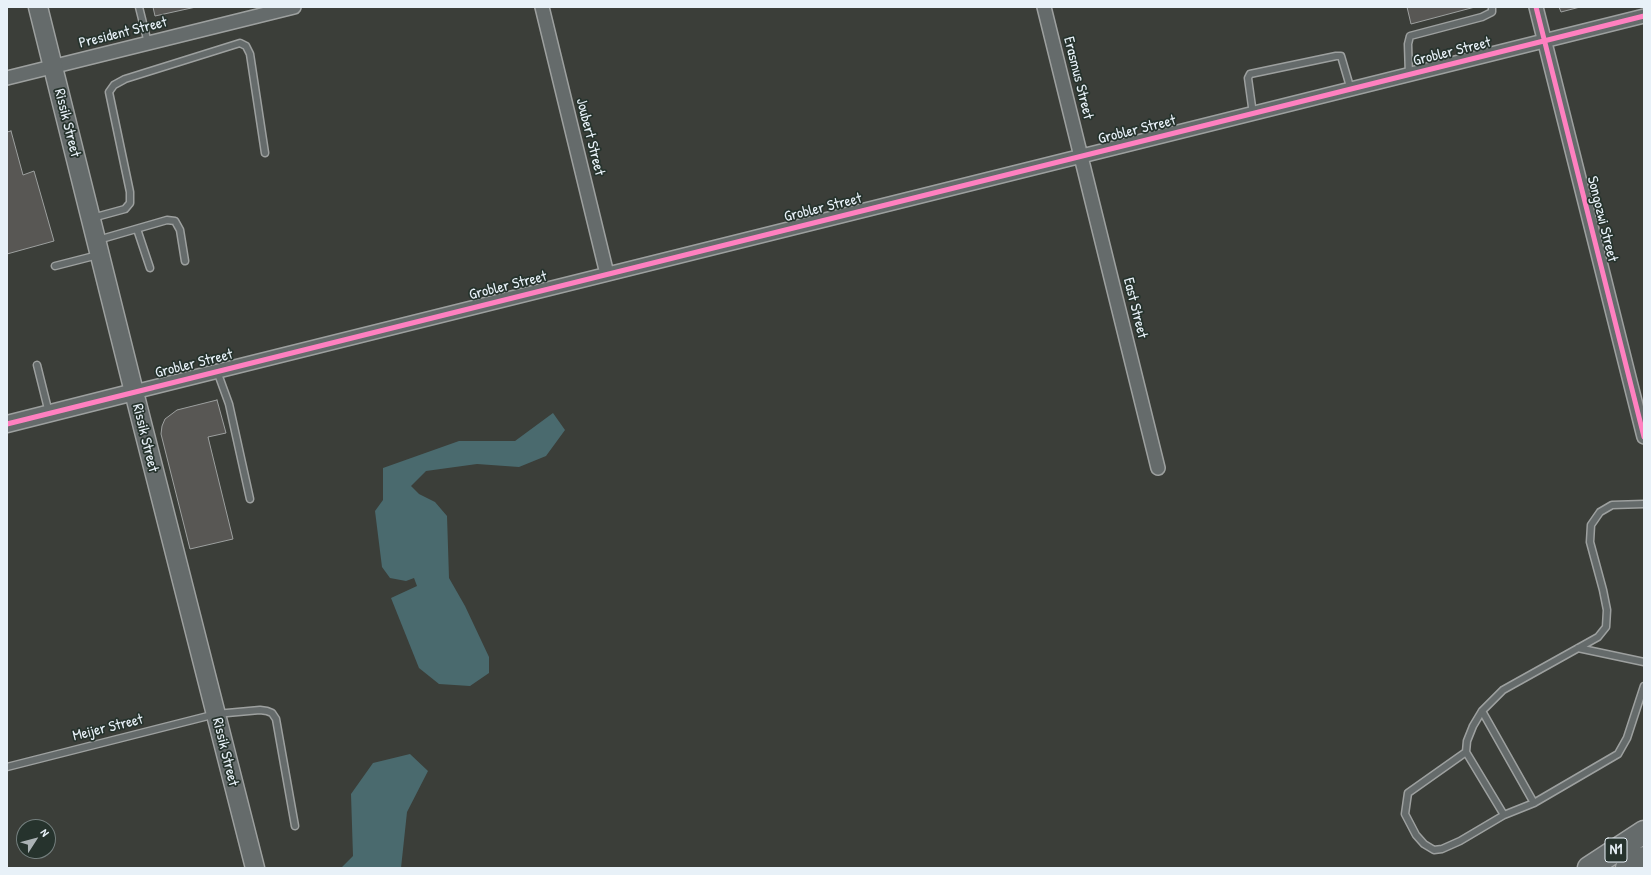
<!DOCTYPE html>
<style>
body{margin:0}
#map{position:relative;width:1651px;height:875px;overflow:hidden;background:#3b3e39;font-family:"Patrick Hand",sans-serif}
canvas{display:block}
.frame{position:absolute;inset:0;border:8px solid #e8f1f8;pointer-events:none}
.north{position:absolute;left:16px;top:819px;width:40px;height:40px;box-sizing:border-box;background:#26332d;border:1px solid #747f7e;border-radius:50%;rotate:54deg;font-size:11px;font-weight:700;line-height:16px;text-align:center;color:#e8f1f8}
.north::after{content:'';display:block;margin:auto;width:14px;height:18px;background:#abb2b5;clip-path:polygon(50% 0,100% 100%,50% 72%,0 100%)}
</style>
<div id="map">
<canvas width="1651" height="875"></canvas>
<div class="frame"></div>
<div class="north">N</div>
</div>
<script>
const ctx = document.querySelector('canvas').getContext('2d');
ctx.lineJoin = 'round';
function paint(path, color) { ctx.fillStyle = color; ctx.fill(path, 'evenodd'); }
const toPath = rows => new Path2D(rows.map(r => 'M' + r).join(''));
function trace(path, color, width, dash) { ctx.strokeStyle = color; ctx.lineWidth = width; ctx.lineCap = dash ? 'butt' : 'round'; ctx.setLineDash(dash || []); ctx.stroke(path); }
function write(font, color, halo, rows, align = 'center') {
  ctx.font = font + ' "Patrick Hand",sans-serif'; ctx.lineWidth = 3.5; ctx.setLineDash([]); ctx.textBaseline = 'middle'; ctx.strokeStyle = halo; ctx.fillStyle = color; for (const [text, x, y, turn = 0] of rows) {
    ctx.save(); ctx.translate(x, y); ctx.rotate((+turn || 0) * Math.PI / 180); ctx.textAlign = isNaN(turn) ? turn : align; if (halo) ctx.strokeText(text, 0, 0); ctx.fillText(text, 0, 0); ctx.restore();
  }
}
const water = toPath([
 [553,413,565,430,546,456,519,467,477,464,426,471,411,486,419,494,435,502,447,516,449,578,465,606,489,657,489,673,470,686,439,684,419,668,391,598,417,586,414,578,406,581,390,578,382,567,375,511,383,500,383,468,459,441,515,441],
 [410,754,428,771,407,812,401,868,341,868,353,856,351,794,373,763]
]);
const building = toPath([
 [153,7,196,7,155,16,153,7],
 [1407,7,1475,7,1411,24,1407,7],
 [1559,7,1580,7,1561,12,1559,7],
 [11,131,23,175,34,171,54,241,7,254,7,132,11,131],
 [217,400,226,433,208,437,233,539,190,549,161,434,162,426,165,419,177,410,217,400]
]);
const service = toPath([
 [139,7,148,43],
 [1409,75,1408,44,1410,36,1482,17,1492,12,1492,7],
 [1253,114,1248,78,1250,74,1336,56,1341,56,1351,90],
 [92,218,125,209,130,203,130,192,109,92,114,85,125,79,240,43,246,46,250,54,265,153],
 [137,229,150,268],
 [98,240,167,220,175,221,180,230,185,261],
 [55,266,98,255],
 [37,365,49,413],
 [217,371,229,404,250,499],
 [1578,648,1644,662],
 [1482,711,1534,803,1618,754,1627,738,1644,686],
 [1466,752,1408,793,1405,814,1416,835,1424,844,1434,850,1442,849,1460,841,1504,815,1466,752,1467,741,1473,726,1482,711,1503,690,1598,637,1606,627,1607,610,1603,590,1590,542,1591,525,1600,512,1612,505,1644,504],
 [7,767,216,714,260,710,267,711,272,713,276,719,295,826],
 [1504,815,1534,803]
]);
const minor = toPath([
 [542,7,607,274],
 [1044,7,1158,468],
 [1536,7,1644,437],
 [7,78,294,7],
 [134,392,1644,16]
]);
const tertiary = toPath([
 [7,424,134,392]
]);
const secondary = toPath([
 [38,7,134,392,255,868]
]);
const trunk = toPath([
 [1589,868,1644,832],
 [1627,868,1644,858]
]);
const cycleway = toPath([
 [1536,7,1644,437],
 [7,424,1644,16]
]);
const shields = [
 [1616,850,22]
];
const shieldNames = [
 ["N1",1616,850]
];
const streetNames = [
 ["President Street",123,33,-14],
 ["Grobler Street",1452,52,-14],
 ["Erasmus Street",1078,78,76],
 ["Rissik Street",67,123,76],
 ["Grobler Street",1137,130,-14],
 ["Joubert Street",590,137,76],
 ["Grobler Street",823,208,-14],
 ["Songozwi Street",1602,219,76],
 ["Grobler Street",508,286,-14],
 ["East Street",1135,308,76],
 ["Grobler Street",194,364,-14],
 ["Rissik Street",145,438,76],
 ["Meijer Street",108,728,-14],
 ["Rissik Street",225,752,76]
];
paint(water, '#4a6a6e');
paint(building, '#585754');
trace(building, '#9da09f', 1);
trace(service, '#9da09f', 9);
trace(minor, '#9da09f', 16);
trace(tertiary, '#9da09f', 19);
trace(secondary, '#9da09f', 21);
trace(trunk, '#9da09f', 25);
trace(service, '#656b6b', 6);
trace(minor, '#656b6b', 13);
trace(tertiary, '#656b6b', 16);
trace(secondary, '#656b6b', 18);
trace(trunk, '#656b6b', 22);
trace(cycleway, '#ff80c0', 5);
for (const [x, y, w] of shields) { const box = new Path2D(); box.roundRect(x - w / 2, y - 12, w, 24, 3); ctx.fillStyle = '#26332d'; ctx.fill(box); trace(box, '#e8f1f8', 1); }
write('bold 14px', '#e8f1f8', null, shieldNames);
write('15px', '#e8f1f8', '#26332d', streetNames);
</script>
